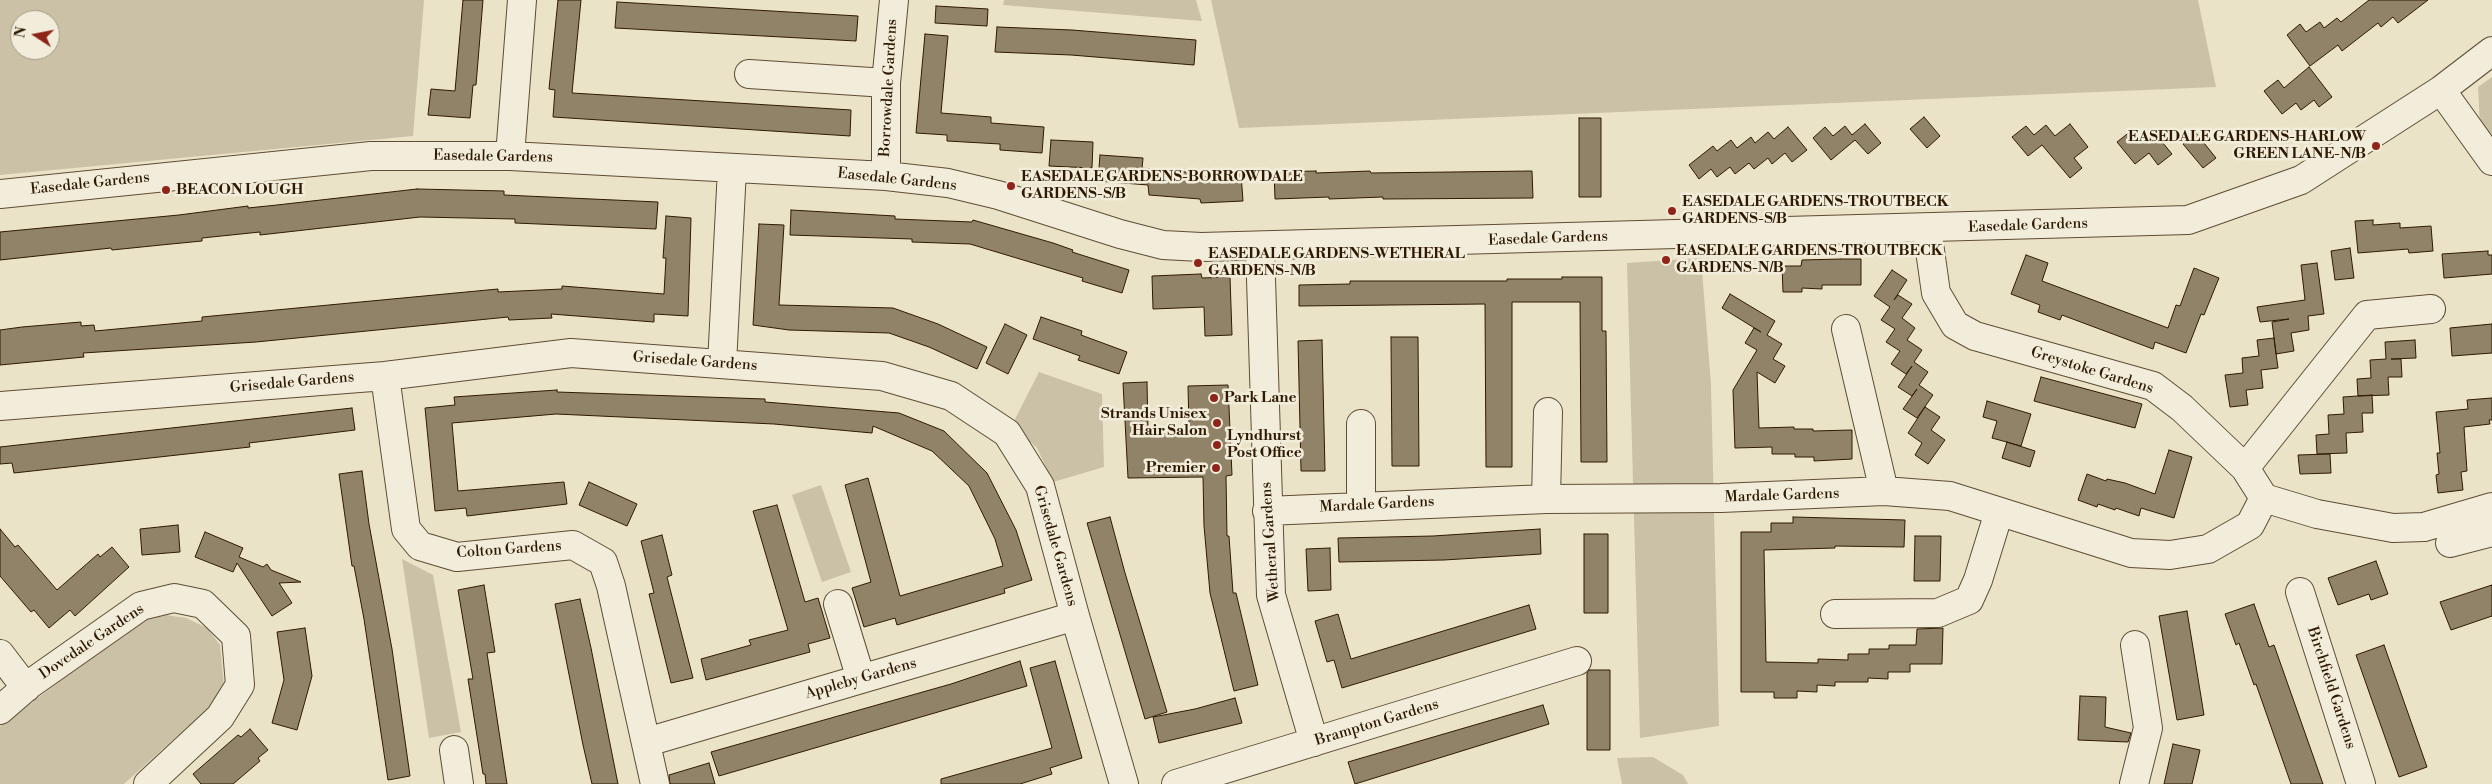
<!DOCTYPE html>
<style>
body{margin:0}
#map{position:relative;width:2492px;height:784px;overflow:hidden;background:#ebe3c8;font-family:"Libre Bodoni",serif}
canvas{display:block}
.north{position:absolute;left:10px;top:10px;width:50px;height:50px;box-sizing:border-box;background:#f2eddb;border:1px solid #a49984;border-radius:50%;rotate:281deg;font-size:14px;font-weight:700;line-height:20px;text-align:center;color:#2f1a01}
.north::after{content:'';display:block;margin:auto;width:18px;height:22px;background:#8f2418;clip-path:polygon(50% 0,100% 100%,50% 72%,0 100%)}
</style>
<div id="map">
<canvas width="2492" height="784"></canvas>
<div class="north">N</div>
</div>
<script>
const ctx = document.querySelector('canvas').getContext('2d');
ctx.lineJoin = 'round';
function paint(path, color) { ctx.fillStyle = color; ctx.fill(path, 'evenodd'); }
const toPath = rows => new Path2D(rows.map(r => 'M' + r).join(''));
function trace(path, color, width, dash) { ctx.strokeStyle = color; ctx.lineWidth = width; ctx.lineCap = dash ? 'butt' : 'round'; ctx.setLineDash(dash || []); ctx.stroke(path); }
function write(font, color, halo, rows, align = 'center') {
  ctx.font = font + ' "Libre Bodoni",serif'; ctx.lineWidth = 5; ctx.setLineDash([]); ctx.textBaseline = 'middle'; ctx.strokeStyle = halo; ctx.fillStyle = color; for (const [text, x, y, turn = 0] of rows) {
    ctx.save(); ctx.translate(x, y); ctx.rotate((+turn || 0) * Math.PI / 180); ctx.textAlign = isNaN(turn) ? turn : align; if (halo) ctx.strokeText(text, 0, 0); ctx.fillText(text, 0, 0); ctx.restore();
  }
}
const green = toPath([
 [0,0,424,0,413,136,0,175],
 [20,20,50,20,50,50,20,50],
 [1004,0,1196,0,1202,21,1003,5],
 [1211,0,2198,0,2216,87,1239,128],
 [2492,77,2492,134,2480,125,2478,87],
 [1701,258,1711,384,1719,726,1640,738,1627,263],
 [1039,372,1102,394,1104,467,1053,482,1037,448,1012,425],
 [821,485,851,572,822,582,792,495],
 [402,559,433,575,461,732,429,738],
 [166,615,186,618,207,628,220,645,224,687,216,701,124,784,0,784,0,726,142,620],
 [1653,757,1683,775,1688,784,1622,784,1617,758]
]);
const building = toPath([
 [463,0,483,0,476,85,473,85,470,118,428,115,431,89,455,91,463,0],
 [558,0,581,0,572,93,851,110,850,136,553,117,555,90,549,89,558,0],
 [2369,0,2428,0,2398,23,2393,17,2381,27,2378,23,2342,51,2338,45,2310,66,2287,35,2300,24,2306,32,2320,22,2324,28,2337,18,2341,22,2369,0],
 [617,2,858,16,856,41,615,28,617,2],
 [936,6,988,9,987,26,935,23,936,6],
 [997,27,1072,30,1196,40,1194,65,1071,55,995,52,997,27],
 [925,34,948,36,941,113,991,117,991,123,1044,127,1042,153,1000,150,1000,144,947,141,947,135,916,133,925,34],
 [2309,67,2332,97,2319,107,2314,100,2301,110,2296,103,2282,114,2264,91,2278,80,2284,88,2309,67],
 [1924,117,1940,136,1927,148,1910,129,1924,117],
 [1579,118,1601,118,1601,197,1579,197,1579,118],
 [1865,124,1881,143,1868,154,1855,140,1831,160,1813,138,1825,127,1833,136,1845,126,1852,135,1865,124],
 [2070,124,2088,147,2074,158,2082,168,2070,178,2042,145,2028,156,2012,137,2026,126,2034,135,2046,125,2055,136,2070,124],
 [1788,127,1807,150,1792,162,1785,153,1772,164,1768,158,1754,169,1749,163,1735,174,1730,167,1717,177,1711,169,1699,179,1689,165,1713,146,1717,151,1731,140,1737,148,1751,137,1755,143,1768,132,1774,139,1788,127],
 [2131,131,2140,142,2153,131,2172,154,2158,165,2149,153,2135,164,2117,142,2131,131],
 [2196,133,2216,158,2203,168,2183,144,2196,133],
 [1051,140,1093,142,1092,168,1049,166,1051,140],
 [1100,155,1143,158,1142,168,1197,173,1197,177,1241,174,1243,201,1201,203,1200,199,1149,195,1148,185,1098,181,1100,155],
 [1316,171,1316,173,1370,171,1371,173,1532,171,1533,198,1383,199,1383,197,1329,199,1329,197,1275,199,1274,172,1316,171],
 [417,189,504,191,504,195,658,202,656,229,515,223,515,219,420,217,260,235,260,232,202,238,202,241,161,245,112,250,111,248,0,260,0,232,179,215,248,206,248,208,277,205,417,189],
 [791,210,895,216,895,219,972,222,973,220,1053,243,1073,250,1072,252,1129,270,1122,293,1082,281,1083,278,970,244,912,242,912,239,790,235,791,210],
 [666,216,691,218,688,316,654,314,654,322,551,314,552,318,509,320,508,317,256,342,83,353,84,357,0,365,0,330,22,327,81,322,81,326,94,325,95,331,202,321,202,317,498,289,498,292,562,289,562,286,664,294,666,258,663,258,666,216],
 [2373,220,2373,225,2400,223,2400,228,2431,226,2433,251,2409,253,2408,249,2358,253,2355,221,2373,220],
 [759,224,784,225,779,305,893,308,938,324,987,347,977,369,929,347,889,333,789,330,753,325,759,224],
 [2350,248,2354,278,2335,280,2331,251,2350,248],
 [2488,251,2488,255,2492,255,2492,274,2444,278,2442,254,2488,251],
 [2026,255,2048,263,2042,281,2168,328,2176,305,2180,306,2194,268,2219,278,2204,315,2201,314,2186,353,2155,342,2153,349,2062,315,2060,320,2038,312,2040,305,2011,294,2026,255],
 [1841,259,1861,259,1861,285,1822,285,1822,289,1802,288,1802,292,1783,292,1782,266,1801,266,1802,260,1841,259],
 [2317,263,2324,314,2308,316,2309,330,2291,333,2294,351,2276,354,2272,322,2289,319,2260,322,2257,307,2305,300,2301,265,2317,263],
 [1892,270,1907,280,1894,300,1898,295,1912,304,1902,318,1915,328,1907,340,1922,350,1914,362,1928,372,1919,385,1933,395,1917,418,1903,409,1917,389,1912,396,1898,387,1912,366,1906,374,1891,364,1900,351,1886,342,1895,329,1881,320,1890,307,1874,296,1892,270],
 [1201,274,1202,278,1230,277,1232,335,1205,336,1204,307,1153,309,1152,276,1201,274],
 [1562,277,1602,277,1602,331,1606,331,1607,462,1581,462,1580,302,1512,302,1512,467,1486,467,1485,304,1299,306,1299,285,1350,284,1350,281,1507,281,1507,279,1562,279,1562,277],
 [1730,294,1775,321,1767,335,1782,344,1773,359,1785,366,1775,383,1757,372,1759,428,1794,427,1794,429,1813,429,1813,431,1852,430,1852,459,1814,461,1814,457,1795,457,1795,454,1772,454,1772,447,1735,448,1733,390,1757,350,1745,343,1754,328,1761,332,1722,308,1730,294],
 [1041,317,1082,331,1081,335,1127,352,1119,374,1078,360,1080,356,1033,339,1041,317],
 [1005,324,1027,335,1008,374,986,363,1005,324],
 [2492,324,2492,353,2452,356,2450,328,2492,324],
 [1391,337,1418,337,1419,466,1392,466,1391,337],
 [2274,338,2278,368,2261,370,2263,388,2246,390,2248,405,2230,407,2225,375,2243,373,2242,358,2259,356,2257,340,2274,338],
 [1322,340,1325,471,1301,471,1298,341,1322,340],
 [2415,340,2416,358,2391,359,2401,359,2402,377,2388,377,2389,395,2358,396,2357,379,2371,378,2370,360,2386,359,2385,342,2415,340],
 [2041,377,2142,404,2135,428,2034,401,2041,377],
 [1147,382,1148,429,1189,427,1188,386,1228,385,1232,475,1226,476,1227,536,1229,536,1233,593,1236,593,1258,685,1234,691,1210,593,1204,526,1203,477,1128,478,1123,383,1147,382],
 [557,390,557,392,765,399,765,402,899,413,944,431,987,473,1016,530,1032,580,1004,589,1005,593,897,625,895,618,864,627,852,588,871,582,845,485,868,478,900,596,1003,566,995,539,969,486,932,451,873,426,872,433,774,424,556,414,452,423,458,491,564,482,567,504,467,516,466,508,435,511,425,408,455,405,454,397,557,390],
 [2372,395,2373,413,2362,413,2363,432,2346,433,2347,453,2317,454,2316,435,2329,434,2328,415,2344,414,2343,397,2372,395],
 [2492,398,2492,420,2489,420,2490,424,2464,427,2467,471,2461,472,2463,490,2438,493,2436,475,2439,474,2437,453,2440,453,2436,412,2468,409,2467,400,2492,398],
 [1987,401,2031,414,2021,446,1992,438,1997,421,1983,417,1987,401],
 [1925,407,1940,417,1931,430,1945,440,1928,464,1915,455,1922,443,1908,433,1925,407],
 [352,408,355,430,249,443,250,447,14,473,12,463,0,464,0,447,352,408],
 [2007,442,2035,451,2030,467,2002,458,2007,442],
 [2169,450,2192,457,2174,518,2141,508,2139,516,2116,508,2115,510,2098,504,2097,507,2078,500,2087,474,2106,481,2107,479,2125,483,2155,494,2169,450],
 [2330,454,2331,473,2300,474,2298,455,2330,454],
 [362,471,369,524,392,649,410,776,388,780,364,619,354,566,352,566,339,474,362,471],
 [589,482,637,504,627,526,579,505,589,482],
 [777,505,805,602,818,598,830,638,808,644,810,652,706,680,701,659,751,645,749,640,788,630,753,511,777,505],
 [1110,517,1125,573,1167,712,1145,719,1087,523,1110,517],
 [1793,517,1905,520,1904,547,1835,546,1835,548,1764,550,1766,662,1818,663,1818,659,1848,660,1848,654,1869,654,1869,649,1889,649,1889,645,1916,645,1917,629,1943,628,1942,664,1910,664,1910,672,1888,672,1888,679,1868,678,1868,682,1835,682,1835,686,1817,685,1817,692,1797,691,1797,698,1774,698,1774,692,1741,692,1741,532,1771,532,1771,523,1793,523,1793,517],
 [178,525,180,552,142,555,140,529,178,525],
 [0,529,15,547,18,545,57,590,98,554,100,557,112,547,129,567,75,616,70,610,49,628,34,610,31,612,0,576,0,529],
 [1540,529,1541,554,1444,560,1339,562,1338,538,1433,536,1540,529],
 [205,532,243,548,239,557,263,567,267,564,271,570,301,582,279,583,292,603,272,616,237,563,233,572,195,557,205,532],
 [1584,534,1608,534,1608,613,1584,613,1584,534],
 [662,535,672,575,667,577,693,678,671,683,649,594,654,593,641,541,662,535],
 [1915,536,1941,536,1940,581,1914,581,1915,536],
 [1330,548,1331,590,1308,591,1306,549,1330,548],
 [2376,561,2388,594,2371,600,2369,594,2338,605,2328,578,2376,561],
 [484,585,495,652,487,653,507,784,486,784,485,774,483,774,468,679,473,679,458,590,484,585],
 [2492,585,2492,616,2451,630,2440,602,2492,585],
 [580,599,591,648,618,784,592,784,583,745,555,604,580,599],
 [2254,604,2269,647,2274,645,2323,784,2291,784,2256,684,2254,685,2239,643,2236,645,2225,614,2254,604],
 [1529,605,1536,629,1342,688,1334,660,1327,662,1315,621,1338,614,1351,659,1529,605],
 [2187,611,2204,715,2177,720,2159,616,2187,611],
 [305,628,312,676,297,730,272,723,284,680,277,632,305,628],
 [2384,645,2427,767,2399,777,2356,655,2384,645],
 [1020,661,1027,686,719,776,711,752,951,684,1020,661],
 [1055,661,1082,758,1050,768,1052,774,1020,784,941,784,941,779,1052,748,1030,668,1055,661],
 [1589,670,1610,670,1610,750,1587,750,1587,673,1589,670],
 [2080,696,2106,697,2105,727,2131,733,2128,742,2078,740,2080,696],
 [1235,698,1242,723,1159,743,1153,717,1195,709,1235,698],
 [1543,705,1549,724,1355,784,1348,762,1543,705],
 [250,729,268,750,258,758,260,761,233,784,201,784,193,774,238,735,241,737,250,729],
 [2173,744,2200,750,2192,784,2164,784,2173,744],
 [709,763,715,784,670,784,669,775,709,763]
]);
const minor = toPath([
 [749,74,886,83],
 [2441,90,2492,161],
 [510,156,522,0],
 [886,176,886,83,894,0],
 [0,194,371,156,510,156,886,176,948,183,998,195,1120,234,1163,245,1201,247,2188,220,2301,180,2441,90,2492,51],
 [1927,229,1936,293,1955,325,1975,336,2153,386,2182,408,2245,468,2264,498,2317,514,2393,528,2424,527,2492,507],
 [1260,247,1271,595,1314,742],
 [1846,329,1884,491],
 [722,364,732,169],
 [385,376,406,529,420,546,457,557,573,545,603,562,611,586,655,784],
 [0,406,385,376,571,353,882,376,951,396,1007,433,1040,486,1075,616,1124,784],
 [2245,468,2367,315,2431,309],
 [1546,499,1548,412],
 [1361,505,1361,424],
 [1267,511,1546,499,1721,498,1884,491,1950,496,2131,553,2170,555,2208,549,2250,525,2264,498],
 [2450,543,2492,532],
 [2300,592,2361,784],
 [838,604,861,679],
 [1835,614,1938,613,1969,600,1978,580,1999,512],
 [0,654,26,688],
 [0,710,30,684,141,606,174,598,203,604,236,636,240,685,220,717,148,784],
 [647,742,1075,616],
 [454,750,459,784],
 [1176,784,1577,661],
 [2134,784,2148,728,2135,645]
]);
const markers = [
 [2376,146,5,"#8f2418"],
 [1011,186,5,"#8f2418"],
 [166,190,5,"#8f2418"],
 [1672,211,5,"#8f2418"],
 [1666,260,5,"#8f2418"],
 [1198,263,5,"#8f2418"],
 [1214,398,5,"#8f2418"],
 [1217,423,5,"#8f2418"],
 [1217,445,5,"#8f2418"],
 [1216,468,5,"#8f2418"]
];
const streetNames = [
 ["Borrowdale Gardens",889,88,-87],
 ["Easedale Gardens",493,157,1],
 ["Easedale Gardens",897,180,6],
 ["Easedale Gardens",90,184,-6],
 ["Easedale Gardens",2028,226,-2],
 ["Easedale Gardens",1548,239,-2],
 ["Grisedale Gardens",695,362,4],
 ["Greystoke Gardens",2092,371,17],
 ["Grisedale Gardens",292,383,-5],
 ["Mardale Gardens",1782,496,-2],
 ["Mardale Gardens",1377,505,-3],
 ["Wetheral Gardens",1271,542,-94],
 ["Grisedale Gardens",1055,546,74],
 ["Colton Gardens",509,550,-4],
 ["Dovedale Gardens",92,642,-34],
 ["Appleby Gardens",861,679,-16],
 ["Birchfield Gardens",2331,688,72],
 ["Brampton Gardens",1377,723,-17]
];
const poiNames = [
 ["EASEDALE GARDENS-HARLOW",2366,137,"right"],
 ["GREEN LANE-N/B",2366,154,"right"],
 ["EASEDALE GARDENS-BORROWDALE",1021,177],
 ["GARDENS-S/B",1021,194],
 ["BEACON LOUGH",176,190],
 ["EASEDALE GARDENS-TROUTBECK",1682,202],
 ["GARDENS-S/B",1682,219],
 ["EASEDALE GARDENS-TROUTBECK",1676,251],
 ["GARDENS-N/B",1676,268],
 ["EASEDALE GARDENS-WETHERAL",1208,254],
 ["GARDENS-N/B",1208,271],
 ["Park Lane",1224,398],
 ["Strands Unisex",1207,414,"right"],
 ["Hair Salon",1207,431,"right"],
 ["Lyndhurst",1227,436],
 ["Post Office",1227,453],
 ["Premier",1206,468,"right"]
];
paint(green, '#cbc1a6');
paint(building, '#918368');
trace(building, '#2f1a01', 1);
trace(minor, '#5e4c33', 30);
trace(minor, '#f2eddb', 28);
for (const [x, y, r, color] of markers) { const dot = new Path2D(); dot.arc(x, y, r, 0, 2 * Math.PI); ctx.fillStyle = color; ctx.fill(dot); trace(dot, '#f2eddb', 2); }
write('15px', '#2f1a01', '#f2eddb', streetNames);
write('bold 15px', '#2f1a01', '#f2eddb', poiNames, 'left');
</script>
